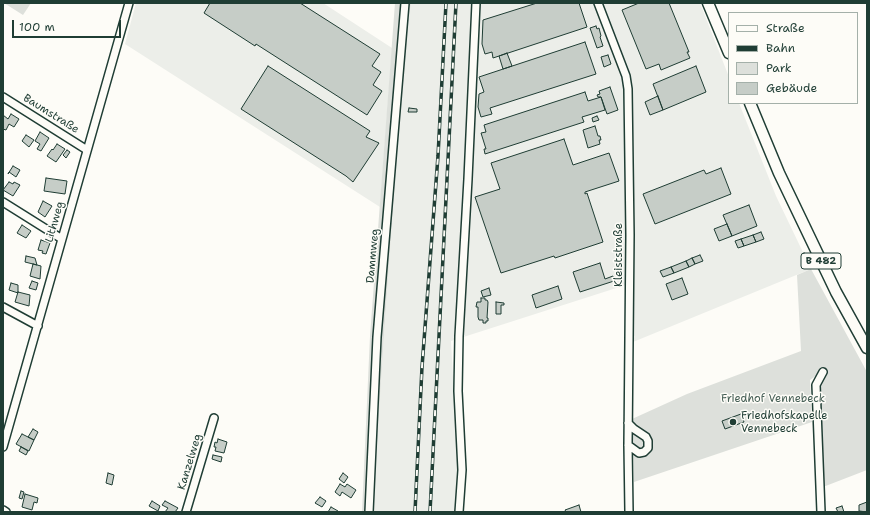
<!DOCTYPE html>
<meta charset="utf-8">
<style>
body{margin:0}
#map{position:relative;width:870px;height:515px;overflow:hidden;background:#fdfcf7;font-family:"Shantell Sans",sans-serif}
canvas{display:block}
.frame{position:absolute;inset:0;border:4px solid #1f3d34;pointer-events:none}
.legend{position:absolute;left:728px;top:12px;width:130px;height:92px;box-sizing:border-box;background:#fdfcf7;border:1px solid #a4b0a9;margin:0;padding:5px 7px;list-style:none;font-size:12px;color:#1f3d34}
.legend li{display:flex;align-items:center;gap:8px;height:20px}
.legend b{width:20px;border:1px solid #a4b0a9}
.scale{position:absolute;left:12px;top:20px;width:109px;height:18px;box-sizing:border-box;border:2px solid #1f3d34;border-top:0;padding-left:5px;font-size:12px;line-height:14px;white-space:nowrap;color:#1f3d34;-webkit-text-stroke:3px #fdfcf7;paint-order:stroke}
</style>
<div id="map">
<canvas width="870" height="515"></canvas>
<div class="frame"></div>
<ul class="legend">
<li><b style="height:5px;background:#fdfcf7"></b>Straße</li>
<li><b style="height:5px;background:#1f3d34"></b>Bahn</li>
<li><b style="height:11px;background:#dde0db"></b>Park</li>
<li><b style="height:11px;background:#c6cdc7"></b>Gebäude</li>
</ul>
<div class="scale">100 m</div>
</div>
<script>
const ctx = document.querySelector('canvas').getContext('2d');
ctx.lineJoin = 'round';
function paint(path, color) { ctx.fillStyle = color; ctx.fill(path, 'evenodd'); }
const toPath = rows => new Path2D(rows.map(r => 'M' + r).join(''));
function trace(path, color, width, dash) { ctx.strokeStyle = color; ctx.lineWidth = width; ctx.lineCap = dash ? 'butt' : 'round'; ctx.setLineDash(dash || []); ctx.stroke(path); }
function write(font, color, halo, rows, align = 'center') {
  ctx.font = font + ' "Shantell Sans",sans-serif'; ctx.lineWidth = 3; ctx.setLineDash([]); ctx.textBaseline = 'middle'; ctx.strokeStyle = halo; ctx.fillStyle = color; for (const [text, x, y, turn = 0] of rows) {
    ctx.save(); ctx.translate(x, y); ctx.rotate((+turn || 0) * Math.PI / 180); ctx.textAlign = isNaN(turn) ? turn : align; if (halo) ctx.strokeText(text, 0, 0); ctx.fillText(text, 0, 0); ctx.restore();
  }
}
const built = toPath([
 [136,3,323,3,392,48,380,207,125,44],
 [411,3,700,3,729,77,729,103,739,103,776,196,811,269,633,342,632,283,451,341,458,469,457,512,373,512,384,335,399,126,405,52]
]);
const green = toPath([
 [4,3,31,3,23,15],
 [395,3,411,3,405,52,399,126,384,335,373,512,362,512,370,336],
 [811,269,867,372,867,470,823,487,817,375,810,380,812,422,634,482,632,419,687,394,801,351,797,275]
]);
const building = toPath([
 [210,3,300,3,380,54,372,66,381,72,373,85,382,91,367,115,256,44,255,46,204,13,210,3],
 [537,3,579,3,587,27,493,58,492,52,485,54,482,44,483,20,537,3],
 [639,3,669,3,689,52,687,52,690,58,661,70,659,64,646,69,622,10,639,3],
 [596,26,597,29,599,28,601,36,600,37,603,46,597,48,590,28,596,26],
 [585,42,596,74,490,108,492,114,481,117,478,107,479,94,484,92,479,77,585,42],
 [507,53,512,66,503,69,499,56,507,53],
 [608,55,611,64,604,67,601,57,608,55],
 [268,66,370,131,366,137,379,143,353,182,346,176,241,109,268,66],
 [696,66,706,92,663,110,653,84,696,66],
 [610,87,618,110,607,114,601,97,598,97,597,95,600,94,599,91,610,87],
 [585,92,588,101,601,97,605,110,582,117,584,122,485,154,484,149,486,149,481,133,486,132,484,125,585,92],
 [658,96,663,110,650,115,645,102,658,96],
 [409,108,417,109,417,112,408,112,409,108],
 [11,114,19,119,14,127,9,124,6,130,3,129,3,115,8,119,11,114],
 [597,116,599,120,593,122,592,118,597,116],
 [595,126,598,136,600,136,601,140,599,140,600,144,588,148,583,130,595,126],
 [40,132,49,138,41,151,37,149,40,144,35,141,40,132],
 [26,135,34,140,29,147,22,141,26,135],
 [564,139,573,165,609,153,619,181,585,192,585,194,587,193,603,242,555,258,554,256,501,273,475,197,500,189,491,163,564,139],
 [57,144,65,149,56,162,47,156,52,149,53,150,57,144],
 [67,150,70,152,66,158,63,155,67,150],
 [13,166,20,170,16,177,9,172,8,174,13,166],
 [721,168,731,194,655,224,643,194,704,170,706,174,721,168],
 [46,178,67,181,65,194,44,191,46,178],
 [9,182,13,184,14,182,20,185,13,196,3,190,9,182],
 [43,201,52,206,45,217,38,212,43,201],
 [749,205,757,226,732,236,723,215,749,205],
 [727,224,732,236,719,241,714,229,727,224],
 [22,225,31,231,26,238,17,233,22,225],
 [761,232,764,239,756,242,753,235,761,232],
 [753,235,756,242,744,246,741,239,753,235],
 [741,239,744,246,738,248,735,241,741,239],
 [41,240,50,243,46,254,42,253,43,251,38,250,41,240],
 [700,255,703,261,695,264,692,258,700,255],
 [26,256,35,258,37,265,25,262,26,256],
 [692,258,695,264,689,267,686,261,692,258],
 [686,261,689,267,674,273,671,267,686,261],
 [600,263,605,279,613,276,614,281,580,292,573,272,600,263],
 [33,264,41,266,40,279,30,276,33,264],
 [671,267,674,273,663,277,660,271,671,267],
 [682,278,688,294,672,300,666,284,682,278],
 [32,281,38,283,36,290,29,288,32,281],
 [11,283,18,285,18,293,9,290,11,283],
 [558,286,562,299,536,308,532,295,558,286],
 [489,288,491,295,483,297,481,291,489,288],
 [18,292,30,295,29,306,15,302,18,292],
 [481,298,485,298,485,300,487,300,488,302,487,318,488,318,488,321,486,321,486,323,483,323,483,320,479,320,478,317,478,307,476,307,477,302,481,302,481,298],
 [496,302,504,303,504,305,501,305,501,314,496,314,496,302],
 [741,414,744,422,725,429,722,421,741,414],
 [33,429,38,432,34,440,28,437,33,429],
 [22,434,34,440,29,451,16,444,22,434],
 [218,439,227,442,224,453,215,451,216,447,214,447,215,442,217,443,218,439],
 [21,447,28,451,26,455,19,451,21,447],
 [213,455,222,457,221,462,212,459,213,455],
 [108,473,114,475,112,485,106,483,108,473],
 [343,473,348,477,344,483,339,479,343,473],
 [340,484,345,487,347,484,356,490,351,498,342,492,340,496,335,492,340,484],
 [21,491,24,492,22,499,19,498,21,491],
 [25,494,38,498,37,503,34,502,32,510,22,507,25,494],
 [320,497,326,501,322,507,315,503,320,497],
 [152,501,160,506,158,511,149,506,152,501],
 [165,501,178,508,175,512,165,512,168,508,162,505,165,501],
 [867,502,867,512,859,511,859,505,867,502],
 [579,505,581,512,566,512,565,510,579,505],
 [842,506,844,512,838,512,836,508,842,506],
 [331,507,338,511,339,512,328,512,331,507]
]);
const street = toPath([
 [598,3,626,76,628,89,630,235,628,445,629,512],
 [3,97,87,150],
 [3,202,62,239],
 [3,307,38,326],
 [628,445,639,453,644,452,648,448,648,441,646,437,634,429,628,423],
 [3,447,129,3],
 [3,510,6,512],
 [186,512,214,418],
 [369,512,377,337,405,3],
 [459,512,462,470,458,391,459,336,468,179,476,3],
 [821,512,816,385,823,372]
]);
const primary = toPath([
 [708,3,729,53],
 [750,103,779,173,836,292,867,348]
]);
const rail = toPath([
 [415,512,422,367,438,156,446,3],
 [430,512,456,3]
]);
const markers = [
 [733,422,4,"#1f3d34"]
];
const shields = [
 [821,261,40]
];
const shieldNames = [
 ["B 482",821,261]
];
const streetNames = [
 ["Baumstraße",51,114,32],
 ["Lithweg",55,222,-74],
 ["Kleiststraße",619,255,-90],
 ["Dammweg",373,256,-85],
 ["Kanzelweg",190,462,-73]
];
const parkNames = [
 ["Friedhof Vennebeck",773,399]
];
const poiNames = [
 ["Friedhofskapelle",741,416],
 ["Vennebeck",741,429]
];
paint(built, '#eceee9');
paint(green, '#dde0db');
paint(building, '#c6cdc7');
trace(building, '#1f3d34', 1);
trace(street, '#1f3d34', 10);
trace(primary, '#1f3d34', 13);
trace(street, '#fdfcf7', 7);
trace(primary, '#fdfcf7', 10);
trace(rail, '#1f3d34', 3.5);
trace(rail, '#fdfcf7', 2, [6]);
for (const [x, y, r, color] of markers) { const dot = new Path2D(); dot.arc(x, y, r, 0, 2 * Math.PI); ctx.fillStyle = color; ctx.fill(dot); trace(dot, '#fdfcf7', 1.5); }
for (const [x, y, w] of shields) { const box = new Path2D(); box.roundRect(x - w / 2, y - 8, w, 16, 3); ctx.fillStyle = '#fdfcf7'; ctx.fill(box); trace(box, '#1f3d34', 1); }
write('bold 10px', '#1f3d34', null, shieldNames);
write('11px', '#1f3d34', '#fdfcf7', streetNames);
write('11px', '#455e55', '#fdfcf7', parkNames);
write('11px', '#1f3d34', '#fdfcf7', poiNames, 'left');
</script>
